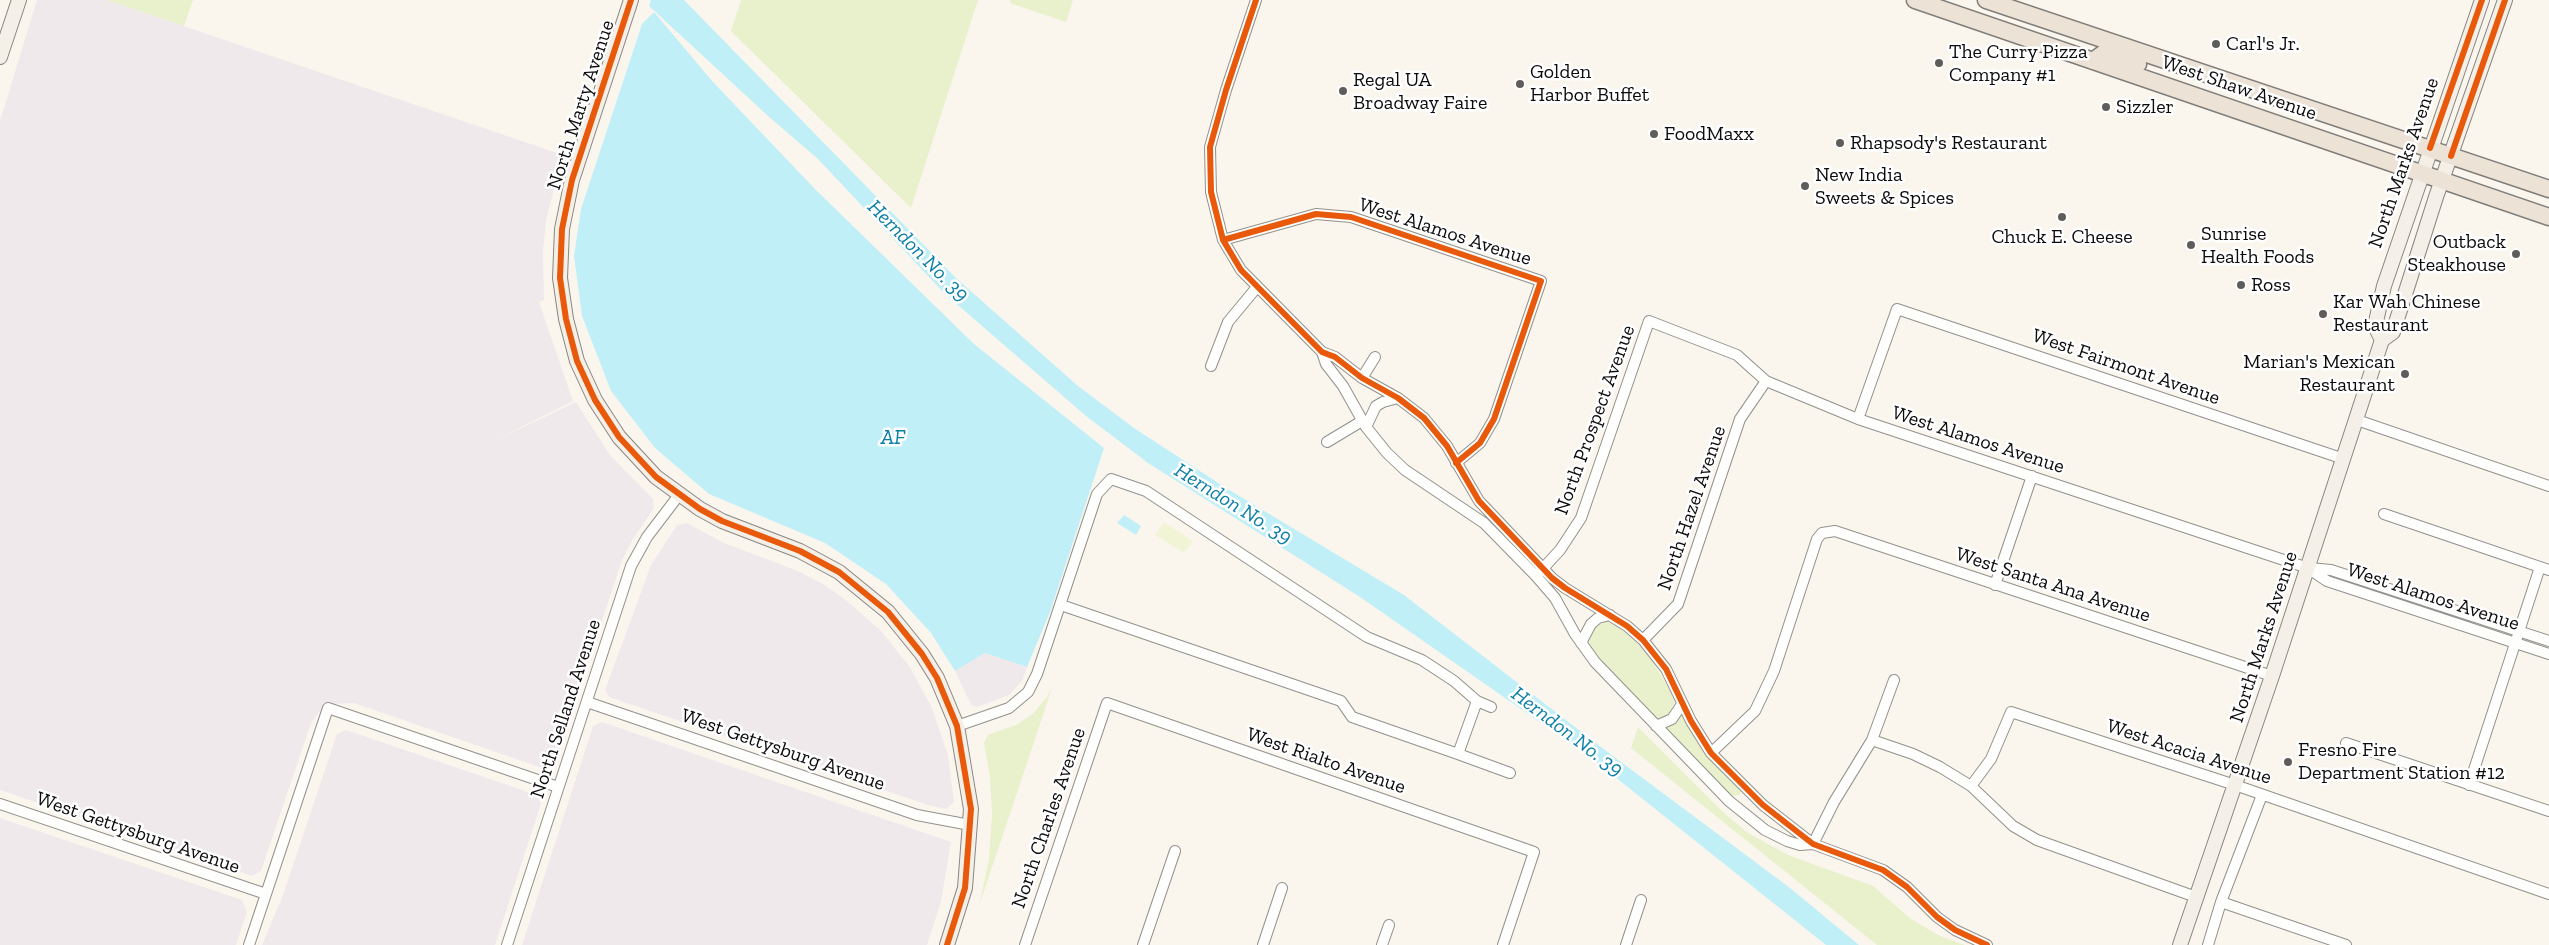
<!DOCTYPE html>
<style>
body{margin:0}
canvas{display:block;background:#faf6ee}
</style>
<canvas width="2549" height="945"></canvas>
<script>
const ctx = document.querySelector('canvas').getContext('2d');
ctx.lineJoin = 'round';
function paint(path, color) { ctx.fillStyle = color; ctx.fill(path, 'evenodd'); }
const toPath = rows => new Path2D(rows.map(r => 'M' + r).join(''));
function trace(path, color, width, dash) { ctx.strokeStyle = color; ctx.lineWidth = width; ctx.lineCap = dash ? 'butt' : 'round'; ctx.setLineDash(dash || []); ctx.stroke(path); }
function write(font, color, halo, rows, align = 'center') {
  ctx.font = font + ' "Zilla Slab",serif'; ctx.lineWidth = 5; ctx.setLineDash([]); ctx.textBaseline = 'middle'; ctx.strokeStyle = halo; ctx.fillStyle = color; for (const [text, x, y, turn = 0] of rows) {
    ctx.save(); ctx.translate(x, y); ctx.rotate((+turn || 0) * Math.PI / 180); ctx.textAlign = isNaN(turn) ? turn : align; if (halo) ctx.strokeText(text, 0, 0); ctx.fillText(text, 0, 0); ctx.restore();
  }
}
const industrial = toPath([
 [37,0,107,0,563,155,546,220,543,252,544,300,539,302,573,401,494,441,576,402,610,455,653,499,654,508,633,539,622,560,556,760,550,767,542,768,354,703,332,704,319,712,311,723,261,871,252,876,0,790,0,121],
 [687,523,724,543,798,571,823,584,846,600,881,631,910,667,932,708,948,755,954,802,946,809,928,805,609,697,605,690,651,565,677,525],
 [985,653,1027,667,1022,681,1009,695,977,707,971,705,955,671],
 [602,722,951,842,941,902,927,945,522,945,593,726],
 [346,730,537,795,541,804,495,945,262,945,283,895,337,734],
 [0,818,242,900,247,912,236,945,0,945]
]);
const green = toPath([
 [107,0,193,0,184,26],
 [741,0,978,0,911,208,731,31],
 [1011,0,1073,0,1066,22,1010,3],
 [1606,622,1613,623,1636,642,1652,661,1670,690,1675,701,1669,713,1664,717,1657,719,1642,704,1606,667,1590,645,1589,639,1595,627],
 [1052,687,1047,703,979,906,989,859,992,815,990,777,984,743,988,735,1016,725,1033,714,1047,697],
 [1682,714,1694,734,1741,790,1740,795,1732,796,1665,729,1674,723],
 [1638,727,1724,813,1748,833,1788,855,1873,886,1911,919,1938,935,1965,945,1877,945,1631,748]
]);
const pitch = toPath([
 [1164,522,1193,541,1184,553,1155,535]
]);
const water = toPath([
 [651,0,684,0,956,278,1078,386,1134,428,1226,488,1404,595,1593,741,1790,888,1859,945,1826,945,1590,757,1360,597,1148,463,1086,416,944,293,818,159,768,116,649,6],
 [654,12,713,82,815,189,974,344,1104,448,1050,612,1027,667,985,653,955,671,931,633,886,584,825,543,709,494,655,448,611,391,582,316,574,256,581,209,642,24],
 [1124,515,1141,526,1136,535,1117,523]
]);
const street = toPath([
 [1256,0,1226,90,1210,147,1211,192,1223,240,1241,270,1322,352,1335,357,1362,378,1398,398,1424,418,1447,446,1479,501,1552,578,1565,588,1627,626,1643,640,1666,669,1691,721,1711,753,1763,805,1813,844,1883,870,1907,887,1937,917,1955,930,1987,945],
 [1223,240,1316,214,1351,217,1541,281,1494,419,1480,443,1456,463],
 [1322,352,1326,364,1343,386,1366,427,1387,453,1405,470,1484,523,1536,576,1555,598,1575,634,1595,662,1729,801,1765,830,1787,841,1800,845,1813,844],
 [1211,366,1228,322,1257,287],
 [1362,378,1375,357],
 [1858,419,1897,309,2344,459],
 [2357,420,2549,486],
 [1366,427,1376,406,1383,402,1398,398],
 [1327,442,1362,421],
 [2384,514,2549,570],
 [2309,568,2331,570,2549,641],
 [1536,576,1560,550,1581,518,1649,321,1737,355,1766,381,1858,419,2308,568,2327,581,2549,654],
 [1995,585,2032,476],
 [1061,605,1341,701,1352,717,1458,754,1477,701],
 [1643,640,1678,604,1740,419,1766,381],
 [1581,643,1591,624,1598,618,1610,615],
 [587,702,917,815,970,825],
 [957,726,1009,708,1028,692,1037,674,1097,494,1111,479,1146,491,1367,637,1422,660,1454,681,1477,701,1491,707],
 [1656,726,1672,719,1682,704],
 [1872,740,1913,754,1940,767,1971,786,2013,826,2037,840,2196,897],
 [2346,743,2549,811],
 [1711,753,1755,711,1774,671,1817,539,1822,533,1835,531,2272,676],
 [1458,754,1510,773],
 [2469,785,2540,567],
 [1971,786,1991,759,2011,712,2235,785,2549,894],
 [0,804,266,894],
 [1813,844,1834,802,1872,740,1894,680],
 [2221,902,2346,945],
 [249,945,328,708,558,787],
 [507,945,631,566,647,537,679,495],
 [1025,945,1107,703,1534,852,1503,945],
 [1143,945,1175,851],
 [1263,945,1282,888],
 [1382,945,1389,925],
 [1626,945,1641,900],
 [2208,945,2221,902,2262,795]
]);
const secondary = toPath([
 [631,0,572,180,562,229,560,278,566,319,577,361,595,400,619,437,656,477,700,509,722,521,800,551,839,572,888,612,922,654,937,678,957,726,971,809,965,888,947,945],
 [0,57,19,0],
 [2382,340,2375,326,2384,286,2482,0],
 [2180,945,2272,676,2382,340,2393,332,2436,197,2505,0]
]);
const primary = toPath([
 [1915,0,2549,217],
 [1986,0,2549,189],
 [2093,61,2104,53,2138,64]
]);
const cycleway = toPath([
 [631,0,572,180,562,229,560,278,566,319,577,361,595,400,619,437,656,477,700,509,722,521,800,551,839,572,888,612,922,654,937,678,957,726,971,809,965,888,947,945],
 [1256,0,1226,90,1210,147,1211,192,1223,240,1241,270,1322,352,1335,357,1362,378,1398,398,1424,418,1447,446,1479,501,1552,578,1565,588,1627,626,1643,640,1666,669,1691,721,1711,753,1763,805,1813,844,1883,870,1907,887,1937,917,1955,930,1987,945],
 [2430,148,2482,0],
 [2451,156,2505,0],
 [1223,240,1316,214,1351,217,1541,281,1494,419,1480,443,1456,463]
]);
const markers = [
 [2216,44,5,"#5f5d5a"],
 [1939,63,5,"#5f5d5a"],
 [1520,84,5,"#5f5d5a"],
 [1343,91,5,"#5f5d5a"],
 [2106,107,5,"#5f5d5a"],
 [1654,134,5,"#5f5d5a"],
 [1840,143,5,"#5f5d5a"],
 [1805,186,5,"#5f5d5a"],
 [2062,217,5,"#5f5d5a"],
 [2191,245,5,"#5f5d5a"],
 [2516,254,5,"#5f5d5a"],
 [2241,285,5,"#5f5d5a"],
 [2323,314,5,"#5f5d5a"],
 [2405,374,5,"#5f5d5a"],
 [2288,762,5,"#5f5d5a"]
];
const poiNames = [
 ["Carl's Jr.",2226,44],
 ["The Curry Pizza",1949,52],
 ["Company #1",1949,75],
 ["Golden",1530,72],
 ["Harbor Buffet",1530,95],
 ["Regal UA",1353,80],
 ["Broadway Faire",1353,103],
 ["Sizzler",2116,107],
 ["FoodMaxx",1664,134],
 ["Rhapsody's Restaurant",1850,143],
 ["New India",1815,175],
 ["Sweets & Spices",1815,198],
 ["Sunrise",2201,234],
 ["Health Foods",2201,257],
 ["Chuck E. Cheese",2062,237,"center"],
 ["Outback",2506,242,"right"],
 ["Steakhouse",2506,265,"right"],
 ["Ross",2251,285],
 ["Kar Wah Chinese",2333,302],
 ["Restaurant",2333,325],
 ["Marian's Mexican",2395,362,"right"],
 ["Restaurant",2395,385,"right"],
 ["Fresno Fire",2298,750],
 ["Department Station #12",2298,773]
];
const streetNames = [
 ["West Shaw Avenue",2239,88,19],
 ["North Marty Avenue",581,105,-72],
 ["North Marks Avenue",2404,163,-71],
 ["West Alamos Avenue",1445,232,18],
 ["West Fairmont Avenue",2126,367,19],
 ["North Prospect Avenue",1595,420,-70],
 ["West Alamos Avenue",1978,440,18],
 ["North Hazel Avenue",1692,508,-71],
 ["West Santa Ana Avenue",2053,585,18],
 ["West Alamos Avenue",2433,597,18],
 ["North Marks Avenue",2264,637,-72],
 ["North Selland Avenue",566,709,-72],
 ["West Gettysburg Avenue",783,750,19],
 ["West Acacia Avenue",2189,752,18],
 ["West Rialto Avenue",1326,761,19],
 ["North Charles Avenue",1049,818,-71],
 ["West Gettysburg Avenue",138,833,19]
];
const waterNames = [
 ["Herndon No. 39",918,251,45],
 ["AF",893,438],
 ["Herndon No. 39",1233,504,32],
 ["Herndon No. 39",1567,732,37]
];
paint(industrial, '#f0e9ec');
paint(green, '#e8f0cc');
paint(pitch, '#f2f4d6');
paint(water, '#c1eff7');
trace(street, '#93918d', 12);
trace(secondary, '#898784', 16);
trace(primary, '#807e7a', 19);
trace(street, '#fefefc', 10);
trace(secondary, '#f4f0e8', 14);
trace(primary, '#ece3d6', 16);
trace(cycleway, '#e8590c', 6);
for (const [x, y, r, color] of markers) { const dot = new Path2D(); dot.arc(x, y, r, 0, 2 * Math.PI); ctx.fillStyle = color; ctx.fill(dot); trace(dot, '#fff', 2); }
write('20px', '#0b0b0b', '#fff', poiNames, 'left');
write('20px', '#0b0b0b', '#fff', streetNames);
write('italic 21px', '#0b7fa6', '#fff', waterNames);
</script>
